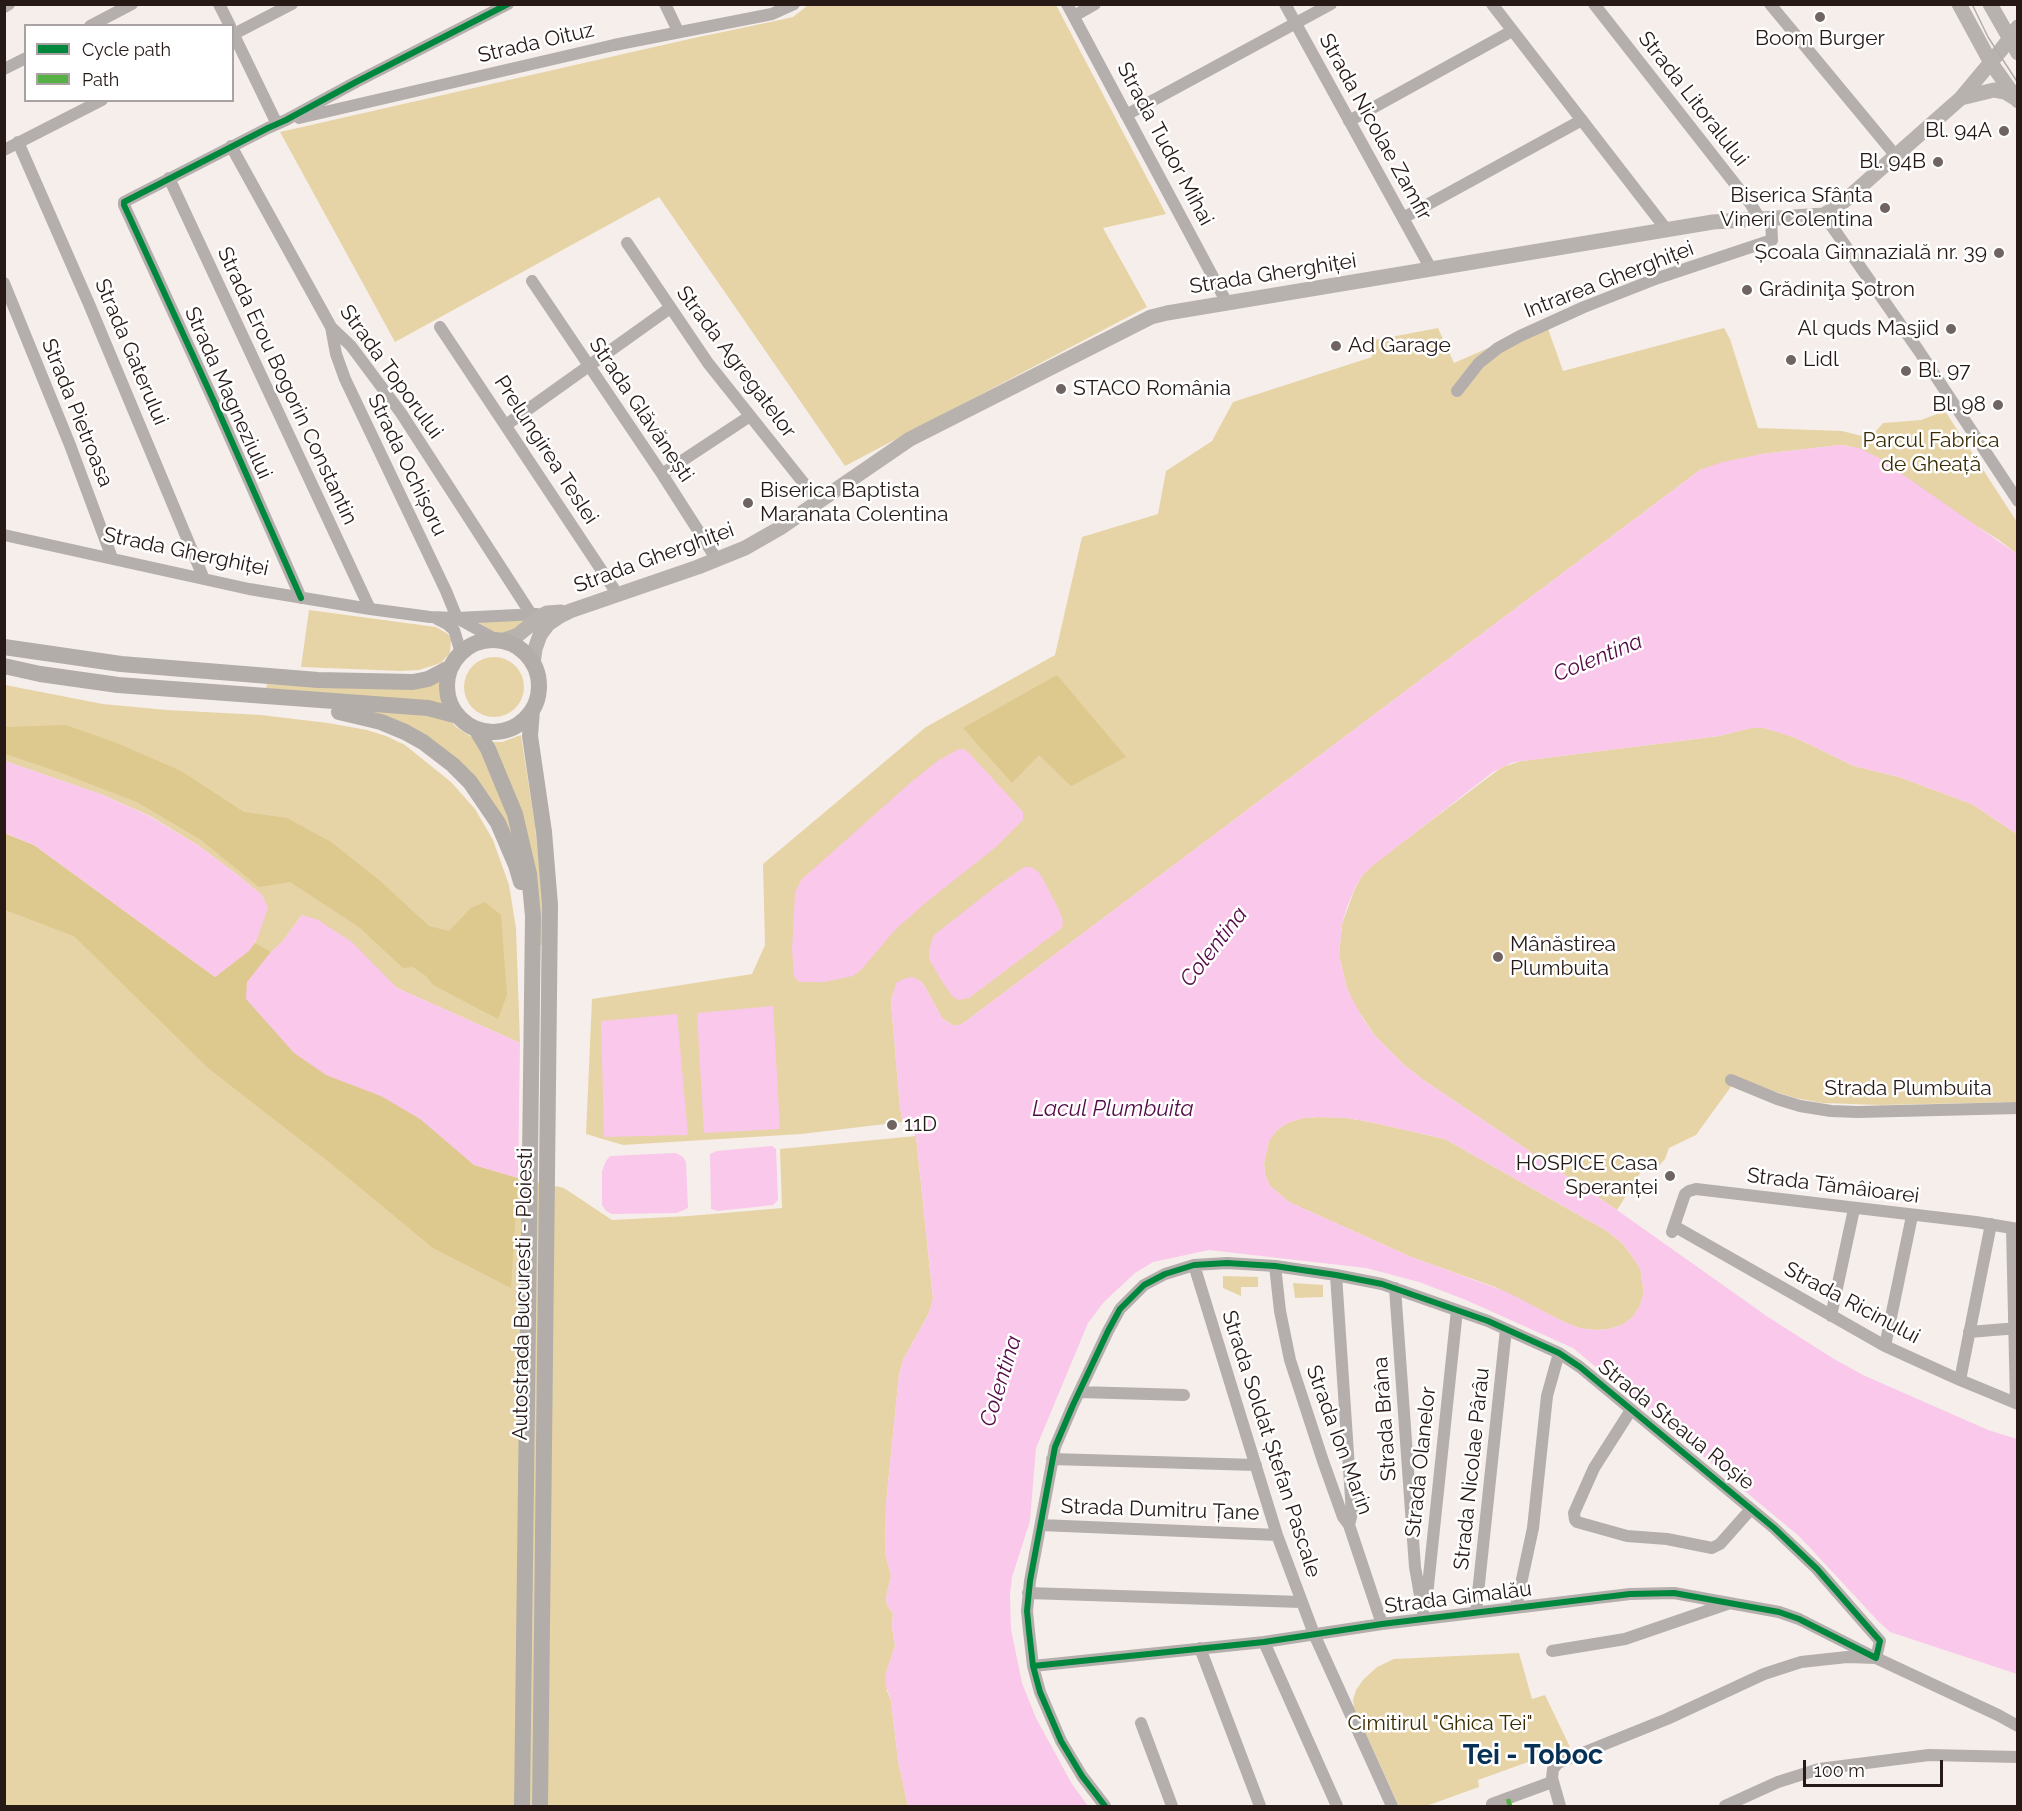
<!DOCTYPE html>
<meta charset="utf-8">
<style>
body{margin:0}
#map{position:relative;width:2022px;height:1811px;overflow:hidden;background:#f6eeeb;font-family:Raleway,sans-serif}
canvas{display:block}
.frame{position:absolute;inset:0;border:6px solid #261916;pointer-events:none}
.legend{position:absolute;left:24px;top:24px;width:210px;height:78px;box-sizing:border-box;background:#fff;border:2px solid #a8a3a2;margin:0;padding:8px 10px;list-style:none;font-size:18px;color:#261916}
.legend li{display:flex;align-items:center;gap:12px;height:30px}
.legend b{width:30px;border:2px solid #a8a3a2}
.scale{position:absolute;left:1803px;top:1760px;width:140px;height:27px;box-sizing:border-box;border:3px solid #261916;border-top:0;padding-left:8px;font-size:18px;line-height:21px;white-space:nowrap;color:#261916;-webkit-text-stroke:4px #fff;paint-order:stroke}
</style>
<div id="map">
<canvas width="2022" height="1811"></canvas>
<div class="frame"></div>
<ul class="legend">
<li><b style="height:8px;background:#00873e"></b>Cycle path</li>
<li><b style="height:8px;background:#56b145"></b>Path</li>
</ul>
<div class="scale">100 m</div>
</div>
<script>
const ctx = document.querySelector('canvas').getContext('2d');
ctx.lineJoin = 'round';
function paint(path, color) { ctx.fillStyle = color; ctx.fill(path, 'evenodd'); }
const toPath = rows => new Path2D(rows.map(r => 'M' + r).join(''));
function trace(path, color, width, dash) { ctx.strokeStyle = color; ctx.lineWidth = width; ctx.lineCap = dash ? 'butt' : 'round'; ctx.setLineDash(dash || []); ctx.stroke(path); }
function write(font, color, halo, rows, align = 'center') {
  ctx.font = font + ' Raleway,sans-serif'; ctx.lineWidth = 5; ctx.setLineDash([]); ctx.textBaseline = 'middle'; ctx.strokeStyle = halo; ctx.fillStyle = color; for (const [text, x, y, turn = 0] of rows) {
    ctx.save(); ctx.translate(x, y); ctx.rotate((+turn || 0) * Math.PI / 180); ctx.textAlign = isNaN(turn) ? turn : align; if (halo) ctx.strokeText(text, 0, 0); ctx.fillText(text, 0, 0); ctx.restore();
  }
}
const green = toPath([
 [808,5,1056,5,1166,214,1103,228,1147,307,845,466,659,197,395,342,280,132,694,38,775,21,793,17],
 [1547,326,1563,371,1724,328,1730,339,1758,428,1842,431,1870,438,1883,423,1921,420,1945,411,2017,522,2017,554,1999,540,1849,446,1840,445,1762,454,1700,470,962,1024,954,1026,942,1018,924,985,919,980,893,993,891,1002,900,1108,903,1122,801,1134,623,1145,586,1134,592,999,752,974,765,945,763,864,926,727,1055,655,1082,537,1158,514,1166,471,1212,441,1233,402,1372,357,1370,341,1438,328,1454,363,1527,331],
 [309,610,436,627,448,634,451,639,450,653,441,663,419,670,400,671,301,667],
 [528,619,521,626,504,635,492,631,475,620],
 '464 687a30 30 0 1 1 60 0a30 30 0 1 1-60 0Z',
 [441,681,440,691,443,706,266,688,267,684,318,687],
 [5,685,103,704,167,710,261,715,328,723,367,730,386,736,405,745,451,782,475,809,493,840,509,885,516,928,520,1043,397,988,375,968,302,915,282,942,270,953,474,1165,518,1178,564,1188,612,1220,689,1216,782,1208,780,1149,916,1136,933,1299,929,1313,903,1360,899,1375,886,1504,885,1552,891,1576,886,1598,887,1605,893,1613,892,1627,895,1646,886,1673,887,1691,891,1700,898,1760,908,1806,5,1806,5,833,215,977,248,951,255,943,267,908,262,895,235,873,199,846,150,816,103,795,5,761],
 [353,709,427,713,450,720,456,727,473,738,499,786,523,870,470,775],
 [1751,728,1764,728,1775,731,1796,738,1854,766,1899,777,1972,804,2017,834,2017,1102,1880,1105,1822,1103,1795,1098,1767,1089,1738,1077,1696,1135,1669,1148,1665,1159,1656,1169,1646,1164,1617,1210,1422,1079,1403,1064,1375,1036,1353,1003,1347,989,1339,955,1342,924,1354,891,1361,877,1371,866,1502,767,1522,761,1719,736],
 [521,735,535,826,542,896,544,945,540,945,491,742,502,742],
 [1319,1117,1347,1118,1370,1122,1445,1139,1607,1231,1622,1243,1632,1256,1640,1268,1644,1293,1640,1306,1632,1318,1622,1325,1609,1329,1595,1330,1579,1328,1564,1322,1495,1287,1411,1257,1289,1202,1270,1186,1265,1175,1264,1163,1269,1140,1277,1130,1287,1123,1303,1118],
 [1223,1276,1258,1277,1258,1287,1241,1287,1241,1296,1223,1288],
 [1293,1283,1323,1285,1323,1297,1295,1298],
 [1519,1653,1532,1699,1545,1695,1570,1747,1478,1780,1479,1787,1429,1805,1423,1806,1399,1806,1354,1708,1353,1700,1356,1690,1363,1680,1377,1667,1394,1659]
]);
const forest = toPath([
 [1057,675,1126,757,1071,786,1039,755,1012,783,963,728],
 [66,725,119,744,181,771,244,812,287,818,331,842,379,880,429,926,449,931,471,908,485,902,501,915,507,995,498,1019,433,985,426,976,413,967,403,968,359,927,290,882,259,887,201,840,137,802,59,772,5,754,5,727],
 [4,833,34,845,215,977,248,951,255,943,271,952,247,982,326,1075,381,1096,421,1119,474,1165,518,1178,511,1288,433,1248,329,1162,208,1068,74,936,5,910]
]);
const water = toPath([
 [1840,445,1859,448,1879,458,2017,554,2017,834,1972,804,1899,777,1854,766,1796,738,1764,728,1751,728,1719,736,1522,761,1511,763,1493,772,1371,867,1361,877,1354,890,1347,907,1342,924,1339,955,1347,989,1363,1019,1375,1036,1403,1064,1422,1079,1617,1210,1768,1317,1834,1359,1863,1375,1988,1430,2017,1439,2017,1674,1890,1632,1878,1621,1800,1537,1573,1348,1466,1300,1419,1282,1366,1268,1209,1250,1153,1262,1135,1273,1104,1302,1088,1323,1036,1448,1030,1521,1012,1577,1010,1595,1011,1629,1022,1683,1036,1718,1072,1784,1088,1806,908,1806,898,1760,891,1700,885,1683,886,1673,895,1646,892,1627,893,1613,887,1605,886,1598,891,1576,885,1552,886,1504,899,1375,903,1360,929,1313,933,1298,916,1136,909,1130,903,1122,900,1108,891,1002,896,983,903,979,912,977,919,980,924,985,942,1018,954,1026,962,1024,1700,470,1722,462,1762,454],
 [1319,1117,1347,1118,1370,1122,1445,1139,1607,1231,1622,1243,1632,1256,1640,1268,1644,1293,1639,1307,1632,1318,1622,1325,1609,1329,1595,1330,1579,1328,1564,1322,1507,1292,1411,1257,1289,1202,1270,1186,1265,1175,1264,1163,1269,1141,1277,1130,1287,1123,1303,1118],
 [959,749,964,749,969,753,1016,804,1023,812,1023,820,996,847,924,904,895,930,861,970,853,976,824,982,799,982,794,976,792,950,795,893,801,880,910,783,939,760],
 [5,761,103,795,149,816,199,846,235,873,262,895,268,908,257,939,249,951,215,977,34,845,5,833],
 [1024,867,1030,867,1036,870,1041,875,1059,910,1063,921,1062,928,969,998,959,1000,953,997,943,983,929,959,929,949,934,935,994,888],
 [302,915,318,920,352,942,397,988,520,1043,518,1178,474,1165,420,1119,381,1096,326,1075,294,1053,246,999,247,982,270,953,282,942],
 [773,1006,780,1129,704,1133,697,1013],
 [677,1014,688,1135,604,1137,601,1021],
 [772,1146,776,1149,778,1200,773,1205,718,1211,711,1209,710,1154,717,1151],
 [676,1153,683,1157,686,1162,688,1208,677,1213,612,1214,606,1211,602,1205,602,1171,606,1161,610,1156]
]);
const minor = toPath([
 [219,4,230,26],
 [665,4,678,31],
 [1067,4,1227,303],
 [1285,4,1431,269],
 [1492,4,1666,229],
 [1594,4,1750,203,1760,219],
 [1770,4,1896,156],
 [4,7,9,4],
 [1074,16,1095,4],
 [90,26,132,4],
 [232,31,277,124],
 [232,35,292,4],
 [4,69,26,58],
 [1126,115,1331,4],
 [299,118,614,45,772,14,794,4],
 [1349,121,1512,31],
 [18,142,89,304,204,579],
 [231,146,331,327,351,346,401,413,531,614],
 [4,150,102,100],
 [169,178,370,609],
 [1824,215,1919,351,2018,501],
 [1403,218,1582,120],
 [627,243,708,363,818,501],
 [532,281,662,474,717,560],
 [4,283,70,445,112,558],
 [331,327,336,354,345,379,446,591,457,618],
 [440,327,618,595],
 [1457,391,1479,363,1498,348,1520,336,1584,307,1658,278,1772,240,1771,219],
 [506,425,670,308],
 [662,474,750,416],
 [4,535,249,589,370,609,430,617,457,618,537,614],
 [301,598,217,408,124,205,124,202,268,128,286,120,356,82,508,4],
 [457,618,497,640],
 [437,619,447,624,454,630,461,653],
 [1731,1080,1777,1099,1800,1106,1831,1111,1858,1112,2018,1108],
 [1674,1226,1885,1346,1960,1380,2018,1404],
 [2012,1228,2016,1403],
 [1672,1232,1685,1194,1689,1191,1696,1189,1976,1222,2018,1229],
 [1194,1265,1277,1535,1314,1634,1392,1806],
 [1275,1266,1280,1311,1290,1360,1323,1461,1343,1517,1349,1525,1382,1624],
 [1336,1275,1352,1513,1349,1525],
 [1395,1288,1415,1567,1424,1618],
 [1831,1316,1854,1209],
 [1969,1332,2018,1328],
 [1885,1346,1912,1216],
 [1960,1380,1991,1224],
 [1079,1392,1184,1395],
 [1631,1410,1594,1468,1574,1513,1575,1520,1577,1522,1627,1536,1667,1539,1712,1548,1720,1544,1751,1509],
 [1052,1459,1256,1465],
 [1041,1525,1277,1535],
 [1028,1593,1301,1602],
 [1426,1605,1457,1310],
 [1516,1607,1533,1528,1547,1396,1559,1353],
 [1476,1612,1506,1329],
 [1264,1642,1337,1806],
 [1200,1648,1260,1806],
 [1552,1651,1625,1639,1730,1603],
 [1033,1666,1264,1642,1382,1624,1630,1594,1674,1593,1779,1612,1799,1619,1876,1658,1880,1641,1817,1569,1774,1528,1580,1367,1559,1353,1488,1321,1382,1284,1336,1275,1275,1266,1227,1263,1194,1265,1165,1274,1144,1285,1120,1309,1108,1331,1073,1405,1055,1447,1030,1581,1027,1611,1029,1631,1033,1666,1040,1692,1061,1741,1082,1776,1105,1806],
 [1141,1723,1172,1806],
 [1492,1804,1552,1782],
 [1560,1806,1552,1778,1553,1769,1558,1763,1667,1719,1764,1674,1801,1662,1847,1657,1876,1658,1998,1715,2018,1726],
 [1725,1806,1778,1782,1819,1769,1929,1755,2018,1757]
]);
const major = toPath([
 [1959,4,1991,63,2018,101],
 [1990,4,2018,53],
 [1961,98,1994,90,2005,92,2015,98],
 [501,641,518,635,541,616,547,613,561,612],
 [533,664,535,649,540,635,548,624,560,616,570,611,698,567,745,548,780,528,910,439,1151,317,1167,313,1713,222,1824,215,1842,203,1961,98,2001,50,2018,27]
]);
const highway = toPath([
 '447 686a46 46 0 1 1 92 0a46 46 0 1 1-92 0Z',
 [4,647,121,664,318,680,413,682,428,679,451,667],
 [4,666,40,674,118,685,428,708,458,716],
 [532,710,530,736,544,832,550,905,540,1806],
 [339,712,381,722,405,732,423,742,453,765,470,782,498,823,516,865,521,882],
 [476,729,488,749,515,814,529,874,533,916,522,1806]
]);
const tram = toPath([
 [1972,4,1988,37,2018,83]
]);
const quiet = toPath([
 [1508,1799,1510,1806]
]);
const cycleway = toPath([
 [301,598,217,408,124,205,124,202,268,128,286,120,356,82,508,4],
 [1033,1666,1264,1642,1382,1624,1630,1594,1674,1593,1779,1612,1799,1619,1876,1658,1880,1641,1817,1569,1774,1528,1580,1367,1559,1353,1488,1321,1382,1284,1336,1275,1275,1266,1227,1263,1194,1265,1165,1274,1144,1285,1120,1309,1108,1331,1073,1405,1055,1447,1030,1581,1027,1611,1029,1631,1033,1666,1040,1692,1061,1741,1082,1776,1105,1806]
]);
const markers = [
 [1820,17,6,"#6f6461"],
 [2004,131,6,"#6f6461"],
 [1938,162,6,"#6f6461"],
 [1885,208,6,"#6f6461"],
 [1999,253,6,"#6f6461"],
 [1747,290,6,"#6f6461"],
 [1951,329,6,"#6f6461"],
 [1336,346,6,"#6f6461"],
 [1791,360,6,"#6f6461"],
 [1906,371,6,"#6f6461"],
 [1061,389,6,"#6f6461"],
 [1998,405,6,"#6f6461"],
 [748,503,6,"#6f6461"],
 [1498,957,6,"#6f6461"],
 [892,1125,6,"#6f6461"],
 [1670,1176,6,"#6f6461"]
];
const poiNames = [
 ["Boom Burger",1820,39,"center"],
 ["Bl. 94A",1992,131,"right"],
 ["Bl. 94B",1926,162,"right"],
 ["Biserica Sfânta",1873,196,"right"],
 ["Vineri Colentina",1873,220,"right"],
 ["Școala Gimnazială nr. 39",1987,253,"right"],
 ["Grădiniţa Şotron",1759,290],
 ["Al quds Masjid",1939,329,"right"],
 ["Ad Garage",1348,346],
 ["Lidl",1803,360],
 ["Bl. 97",1918,371],
 ["STACO România",1073,389],
 ["Bl. 98",1986,405,"right"],
 ["Biserica Baptista",760,491],
 ["Maranata Colentina",760,515],
 ["Mânăstirea",1510,945],
 ["Plumbuita",1510,969],
 ["11D",904,1125],
 ["HOSPICE Casa",1658,1164,"right"],
 ["Speranței",1658,1188,"right"]
];
const streetNames = [
 ["Strada Oituz",536,43,-13],
 ["Strada Litoralului",1693,99,52],
 ["Strada Nicolae Zamfir",1375,127,61],
 ["Strada Tudor Mihai",1165,144,62],
 ["Strada Gherghiței",1273,274,-9],
 ["Intrarea Gherghiței",1609,280,-21],
 ["Strada Gaterului",131,352,67],
 ["Strada Agregatelor",736,362,53],
 ["Strada Toporului",391,372,54],
 ["Strada Erou Bogorin Constantin",287,386,65],
 ["Strada Magneziului",228,393,66],
 ["Strada Glăvănești",641,410,56],
 ["Strada Pietroasa",77,413,68],
 ["Prelungirea Teslei",546,450,57],
 ["Strada Ochișoru",407,465,64],
 ["Strada Gherghiței",186,552,12],
 ["Strada Gherghiței",654,558,-20],
 ["Strada Plumbuita",1908,1089],
 ["Strada Tămâioarei",1833,1186,7],
 ["Autostrada Bucuresti - Ploiesti",523,1294,-89],
 ["Strada Ricinului",1852,1303,28],
 ["Strada Brâna",1385,1419,-94],
 ["Strada Steaua Roșie",1676,1425,39],
 ["Strada Ion Marin",1339,1440,70],
 ["Strada Soldat Ștefan Pascale",1271,1444,72],
 ["Strada Olanelor",1421,1462,-84],
 ["Strada Nicolae Pârâu",1472,1469,-84],
 ["Strada Dumitru Țane",1160,1510,2],
 ["Strada Gimalău",1458,1598,-7]
];
const parkNames = [
 ["Parcul Fabrica",1931,441],
 ["de Gheață",1931,465],
 ["Cimitirul \"Ghica Tei\"",1440,1724]
];
const waterNames = [
 ["Colentina",1598,658,-22],
 ["Colentina",1214,947,-52],
 ["Lacul Plumbuita",1113,1109],
 ["Colentina",1001,1381,-73]
];
const districtNames = [
 ["Tei - Toboc",1533,1756]
];
paint(green, '#e7d4a6');
paint(forest, '#ddc88d');
paint(water, '#fac8ea');
trace(minor, '#b4afac', 12);
trace(major, '#b8b2ae', 15);
trace(highway, '#b2ada8', 16);
trace(tram, '#b3adaa', 1.5);
trace(quiet, '#56b145', 4.5, [9, 4.5]);
trace(cycleway, '#00873e', 6);
for (const [x, y, r, color] of markers) { const dot = new Path2D(); dot.arc(x, y, r, 0, 2 * Math.PI); ctx.fillStyle = color; ctx.fill(dot); trace(dot, '#fff', 2); }
write('21px', '#261916', '#fff', poiNames, 'left');
write('21px', '#261916', '#fff', streetNames);
write('21px', '#3a2c00', '#fff', parkNames);
write('italic 22px', '#550b48', '#fff', waterNames);
write('bold 27px', '#063055', '#fff', districtNames);
</script>
